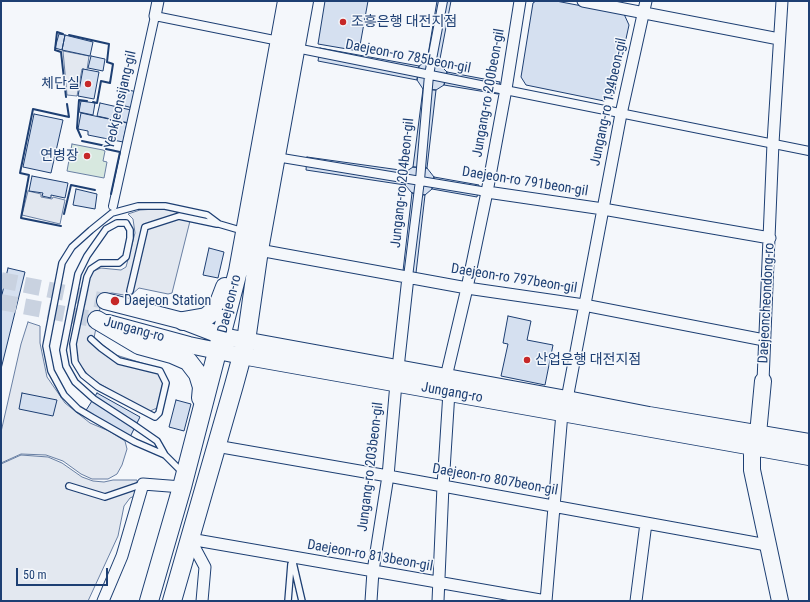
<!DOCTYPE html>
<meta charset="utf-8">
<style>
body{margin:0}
#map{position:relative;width:810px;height:602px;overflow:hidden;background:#f4f7fb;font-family:"Roboto Condensed",sans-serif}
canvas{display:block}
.frame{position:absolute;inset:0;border:2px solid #1d3f73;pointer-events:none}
.scale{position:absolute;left:16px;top:568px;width:92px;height:18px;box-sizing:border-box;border:2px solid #1d3f73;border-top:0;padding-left:5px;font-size:12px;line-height:14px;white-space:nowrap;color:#1d3f73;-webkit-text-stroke:3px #f4f7fb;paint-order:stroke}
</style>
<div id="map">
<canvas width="810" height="602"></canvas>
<div class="frame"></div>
<div class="scale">50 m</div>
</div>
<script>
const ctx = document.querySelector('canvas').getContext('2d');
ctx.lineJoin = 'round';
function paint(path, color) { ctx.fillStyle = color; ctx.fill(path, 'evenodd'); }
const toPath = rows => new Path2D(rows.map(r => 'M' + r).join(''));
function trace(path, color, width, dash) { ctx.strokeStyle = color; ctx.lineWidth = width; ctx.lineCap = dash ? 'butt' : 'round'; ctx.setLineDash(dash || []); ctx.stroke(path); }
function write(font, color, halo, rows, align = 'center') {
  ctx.font = font + ' "Roboto Condensed","Noto Sans KR",sans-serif'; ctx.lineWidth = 3; ctx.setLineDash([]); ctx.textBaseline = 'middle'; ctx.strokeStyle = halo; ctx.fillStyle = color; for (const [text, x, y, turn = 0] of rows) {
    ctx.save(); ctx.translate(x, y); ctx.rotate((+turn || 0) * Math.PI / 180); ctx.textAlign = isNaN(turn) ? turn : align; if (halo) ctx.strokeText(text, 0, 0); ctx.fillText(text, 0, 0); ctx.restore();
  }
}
const green = toPath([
 [72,144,103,150,105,151,103,161,107,162,104,178,67,171,72,144]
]);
const parking = toPath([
 [63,51,89,56,87,70,82,69,77,96,67,95,63,51],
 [28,191,41,194,41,197,52,199,53,197,65,200,60,224,22,215,28,191],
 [156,209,171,209,192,213,172,293,168,294,139,288,130,296,112,293,105,294,102,298,94,338,116,355,161,369,164,378,157,408,148,412,100,384,88,375,78,362,75,349,85,294,91,272,101,268,121,270,126,267,135,233,133,219,128,214,140,210,156,209],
 [28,322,40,326,40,343,47,377,65,403,90,423,109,431,125,441,127,449,122,465,117,474,108,479,92,479,81,474,63,461,46,455,21,454,1,463,1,432,21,344,28,322],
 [21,455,48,457,62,463,82,477,93,481,104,482,113,480,137,480,137,495,130,498,124,506,118,536,88,601,1,601,1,464,21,455]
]);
const building = toPath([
 [325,1,368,1,359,51,318,44,325,1],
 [437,1,451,1,439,64,427,61,437,1],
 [536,1,556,1,624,14,629,25,614,94,604,101,526,85,521,77,533,3,536,1],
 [59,34,65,35,62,50,55,48,59,34],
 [65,35,93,42,90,56,62,50,65,35],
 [320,48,419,66,417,80,318,61,320,48],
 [91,56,105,59,103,71,88,68,91,56],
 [427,61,439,64,447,72,444,85,436,90,423,89,417,80,419,66,427,61],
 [83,69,99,72,94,99,78,96,83,69],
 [447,72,500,82,498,94,444,85,447,72],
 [120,88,137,92,133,108,117,104,120,88],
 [423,89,436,90,427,168,413,167,423,89],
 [81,101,95,103,93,115,79,112,81,101],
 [100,103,131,110,129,123,97,116,100,103],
 [81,113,127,123,123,142,88,135,88,131,78,129,81,113],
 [34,114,63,120,51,173,23,167,34,114],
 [307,157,407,171,405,185,306,170,307,157],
 [413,167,427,168,434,177,432,189,425,195,412,193,405,185,407,171,413,167],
 [32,176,68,183,65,198,51,195,51,198,42,196,43,193,29,191,32,176],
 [434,177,479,185,477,197,432,189,434,177],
 [76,189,97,194,95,209,73,205,76,189],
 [412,193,425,195,416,273,403,271,412,193],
 [209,248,224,252,218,278,203,275,209,248],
 [8,268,25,272,1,369,1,299,8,268],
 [508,316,531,321,527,340,553,345,545,385,501,376,508,344,503,343,508,316],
 [22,393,57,400,53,416,19,409,22,393],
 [97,393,140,417,128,441,85,412,97,393],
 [176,400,191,404,184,431,169,427,176,400]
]);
const secondaryTunnel = toPath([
 [1,280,105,301],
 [1,302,97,320]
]);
const service = toPath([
 [130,291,145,227,179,216,217,224],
 [91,339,101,348,119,361,160,371,166,383,159,413,155,417,98,387,83,375,75,362,73,344,87,277,91,269,100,263,119,263,126,257,130,238,130,230,126,223,117,223,106,229,87,256,78,274,63,350,66,366,75,382,94,399,134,425,157,441,165,455],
 [183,473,165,455,135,442,93,418,78,409,64,395,51,371,46,346,62,263,72,247,91,230,112,213,138,206,165,206,207,215,219,224,243,231],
 [69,486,105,497,143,484],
 [292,558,302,601],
 [288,601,291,564]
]);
const pedestrian = toPath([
 [296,48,809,151],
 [276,157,487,192],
 [113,206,155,16,279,41],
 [408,277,420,180,429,75,443,1]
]);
const minor = toPath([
 [583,1,779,39],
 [155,16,158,1],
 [487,192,603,209,770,238],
 [259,250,467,288,584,305,764,340],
 [398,368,408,277],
 [446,377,467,288,487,192,506,89,520,1],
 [763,381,773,143,782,1],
 [567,399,621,114,646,1],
 [216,446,388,476,767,545],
 [190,539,546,601],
 [190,539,205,567,202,601],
 [103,601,122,556,143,484,182,487],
 [371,601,373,571,388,476,396,383],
 [438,601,443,486,449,392],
 [546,601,562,413],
 [636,601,646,523]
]);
const secondary = toPath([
 [105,301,183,321,222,336,567,399,649,415,809,442],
 [108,323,189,345,242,356,809,457],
 [763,381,758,434,752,448,752,470,780,601]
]);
const primary = toPath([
 [97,320,139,345,172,354,188,361,198,374,202,387,201,398],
 [183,321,206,317,217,308,225,287],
 [149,601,182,487,238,271,287,1],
 [172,601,234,385,246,341,259,250,304,1]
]);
const wall = toPath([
 [63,34,57,32,55,50,61,52,66,97],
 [69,35,109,44,107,62,113,64,110,83,101,81,97,103,93,102],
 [81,137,77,128,79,100,87,101],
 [82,141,106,146,106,149,120,152,111,194],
 [64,214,71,185,95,190],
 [61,226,21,218,29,175,20,173,33,109,69,117,67,104]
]);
const markers = [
 [343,22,4,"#c62828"],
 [88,84,4,"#c62828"],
 [87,156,4,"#c62828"],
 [115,301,5,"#c62828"],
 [527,360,4,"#c62828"]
];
const poiNames = [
 ["조흥은행 대전지점",351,22],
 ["체단실",80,84,"right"],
 ["연병장",79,156,"right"],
 ["Daejeon Station",124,301],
 ["산업은행 대전지점",535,360]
];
const streetNames = [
 ["Daejeon-ro 785beon-gil",408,57,11],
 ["Jungang-ro 200beon-gil",489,93,-80],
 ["Yeokjeonsijang-gil",121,100,-77],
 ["Jungang-ro 194beon-gil",609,102,-78],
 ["Daejeon-ro 791beon-gil",525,182,9],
 ["Jungang-ro 204beon-gil",403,183,-84],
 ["Daejeon-ro 797beon-gil",514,279,9],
 ["Daejeoncheondong-ro",767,303,-87],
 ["Daejeon-ro",230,304,-76],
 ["Jungang-ro",134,330,15],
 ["Jungang-ro",452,393,10],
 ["Jungang-ro 203beon-gil",371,467,-83],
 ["Daejeon-ro 807beon-gil",495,480,10],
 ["Daejeon-ro 813beon-gil",370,556,10]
];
paint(green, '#d7e8df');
trace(green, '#687fa3', 1);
paint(parking, '#e3e8f0');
trace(parking, '#687fa3', 1);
paint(building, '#d5e0f0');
trace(building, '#1d3f73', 1);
trace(secondaryTunnel, '#c9d2e0', 16, [16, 8]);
trace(service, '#1d3f73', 8);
trace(pedestrian, '#1d3f73', 10);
trace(minor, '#1d3f73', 13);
trace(secondary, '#1d3f73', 18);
trace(primary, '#1d3f73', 20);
trace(service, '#f4f7fb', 5.5);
trace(pedestrian, '#f4f7fb', 8);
trace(minor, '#f4f7fb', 11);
trace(secondary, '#f4f7fb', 16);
trace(primary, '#f4f7fb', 18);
trace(wall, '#1d3f73', 2);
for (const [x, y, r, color] of markers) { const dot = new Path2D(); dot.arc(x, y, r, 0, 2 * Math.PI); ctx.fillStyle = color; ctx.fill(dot); trace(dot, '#f4f7fb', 1.5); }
write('14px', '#1d3f73', '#f4f7fb', poiNames, 'left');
write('14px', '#1d3f73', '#f4f7fb', streetNames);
</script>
